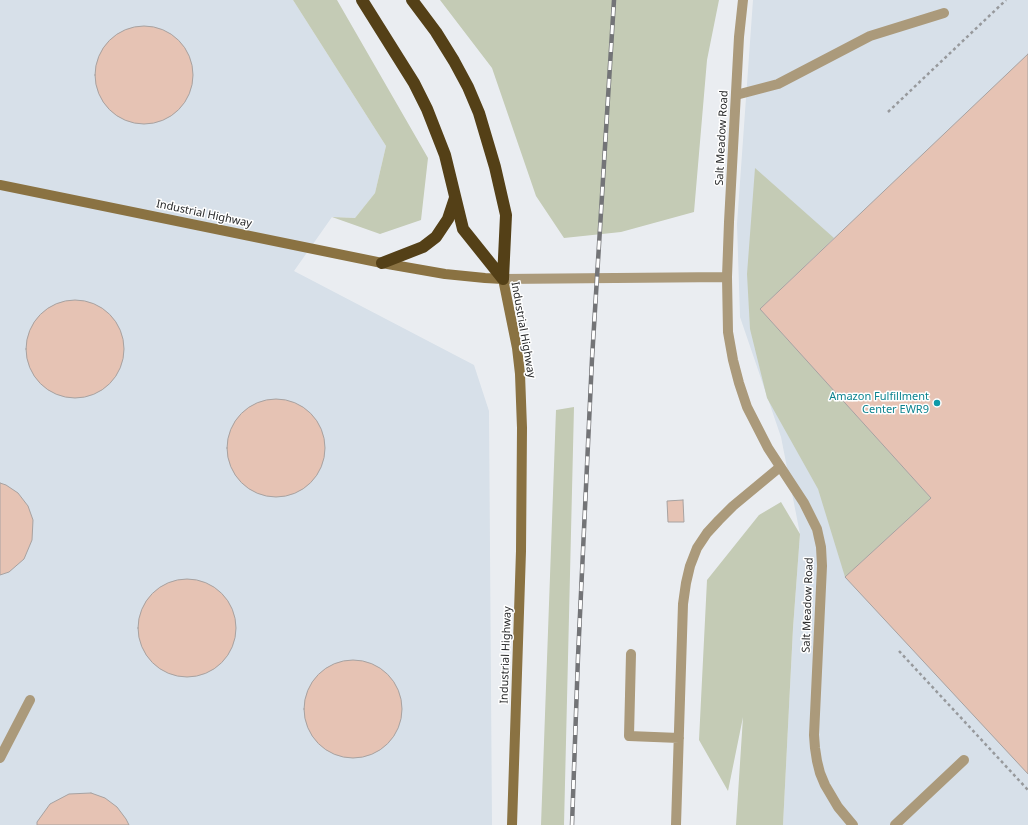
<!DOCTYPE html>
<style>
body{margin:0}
canvas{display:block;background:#eaedf1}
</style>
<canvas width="1028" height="825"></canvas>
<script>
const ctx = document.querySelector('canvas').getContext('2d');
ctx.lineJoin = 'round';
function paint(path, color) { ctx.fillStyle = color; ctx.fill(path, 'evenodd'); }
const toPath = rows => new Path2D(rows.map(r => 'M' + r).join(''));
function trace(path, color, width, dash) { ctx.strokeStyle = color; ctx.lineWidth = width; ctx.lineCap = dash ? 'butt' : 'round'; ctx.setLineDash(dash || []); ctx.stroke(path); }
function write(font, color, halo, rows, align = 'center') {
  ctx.font = font + ' "Noto Sans",sans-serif'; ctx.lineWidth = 3; ctx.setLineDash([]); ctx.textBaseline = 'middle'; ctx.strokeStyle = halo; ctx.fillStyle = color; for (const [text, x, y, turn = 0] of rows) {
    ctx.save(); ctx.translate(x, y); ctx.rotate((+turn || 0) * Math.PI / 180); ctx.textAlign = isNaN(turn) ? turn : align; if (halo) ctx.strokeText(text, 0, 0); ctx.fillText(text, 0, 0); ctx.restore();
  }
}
const built = toPath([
 [0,0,293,0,386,146,375,193,355,218,332,217,294,271,474,365,489,411,492,825,0,825],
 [753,0,1028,0,1028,825,783,825,793,628,800,534,781,437,740,317,737,224]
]);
const green = toPath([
 [293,0,337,0,428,158,421,220,380,234,332,217,355,218,375,193,386,146],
 [440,0,719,0,707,60,694,212,621,232,564,238,536,196,492,68],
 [755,168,834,238,760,309,931,498,845,577,818,489,767,398,750,329,747,274],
 [574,407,564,825,541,825,556,410],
 [781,502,800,534,793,628,783,825,736,825,743,717,728,791,699,740,707,580,759,515]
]);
const building = toPath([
 '95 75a49 49 0 1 1 98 0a49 49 0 1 1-98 0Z',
 [1028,54,1028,774,845,577,931,498,760,309,1028,54],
 '26 349a49 49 0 1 1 98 0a49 49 0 1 1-98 0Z',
 '227 448a49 49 0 1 1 98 0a49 49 0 1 1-98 0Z',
 [0,483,6,485,18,493,28,506,33,520,32,540,24,559,9,572,0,575,0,483],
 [683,500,684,522,668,522,667,501,683,500],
 '138 628a49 49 0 1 1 98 0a49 49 0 1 1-98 0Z',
 '304 709a49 49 0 1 1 98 0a49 49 0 1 1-98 0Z',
 [91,793,105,798,117,807,126,819,129,825,37,825,37,822,50,804,69,794,91,793]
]);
const path = toPath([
 [888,112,1006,0],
 [899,651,1028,790]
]);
const lane = toPath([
 [736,95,778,84,870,36,944,13],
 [631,654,629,736,679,738],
 [0,758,30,700],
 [676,825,683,604,686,583,690,566,697,548,707,533,719,520,733,506,780,467],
 [895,825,964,760]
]);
const street = toPath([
 [743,0,739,37,729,222,727,277,728,332,733,360,739,383,747,407,768,448,804,503,817,529,821,547,822,566,814,735,815,748,817,761,820,773,825,785,838,807,853,825],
 [503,279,727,277]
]);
const secondary = toPath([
 [0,185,382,263,445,274,485,278,503,279,517,348,520,374,522,428,521,551,512,825]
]);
const highway = toPath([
 [362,0,414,83,427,109,445,155,463,229,503,279],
 [412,0,436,32,454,61,468,87,479,113,495,167,506,215,503,279],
 [382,263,423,247,436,237,448,219,455,198]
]);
const rail = toPath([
 [572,825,578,657,592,359,614,0]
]);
const markers = [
 [937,403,4,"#0f9aa8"]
];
const streetNames = [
 ["Salt Meadow Road",722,138,-87],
 ["Industrial Highway",204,214,12],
 ["Industrial Highway",523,330,80],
 ["Salt Meadow Road",808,605,-88],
 ["Industrial Highway",506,655,-88]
];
const cultureNames = [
 ["Amazon Fulfillment",929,397],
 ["Center EWR9",929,410]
];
paint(built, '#d7e0e9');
paint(green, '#c4cbb5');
paint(building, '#e6c3b4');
trace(building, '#a7a2a1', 1);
trace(path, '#97999c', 2.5, [3, 3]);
trace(lane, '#ab9a7b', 10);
trace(street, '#ab9a7b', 10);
trace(secondary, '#8a7242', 10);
trace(highway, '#544017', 12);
trace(rail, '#737477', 4.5);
trace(rail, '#fff', 3, [9]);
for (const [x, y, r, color] of markers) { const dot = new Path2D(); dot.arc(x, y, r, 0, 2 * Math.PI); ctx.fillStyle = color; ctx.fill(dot); trace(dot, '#fff', 1.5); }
write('11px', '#272829', '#fff', streetNames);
write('11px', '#0d838f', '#fff', cultureNames, 'right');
</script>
